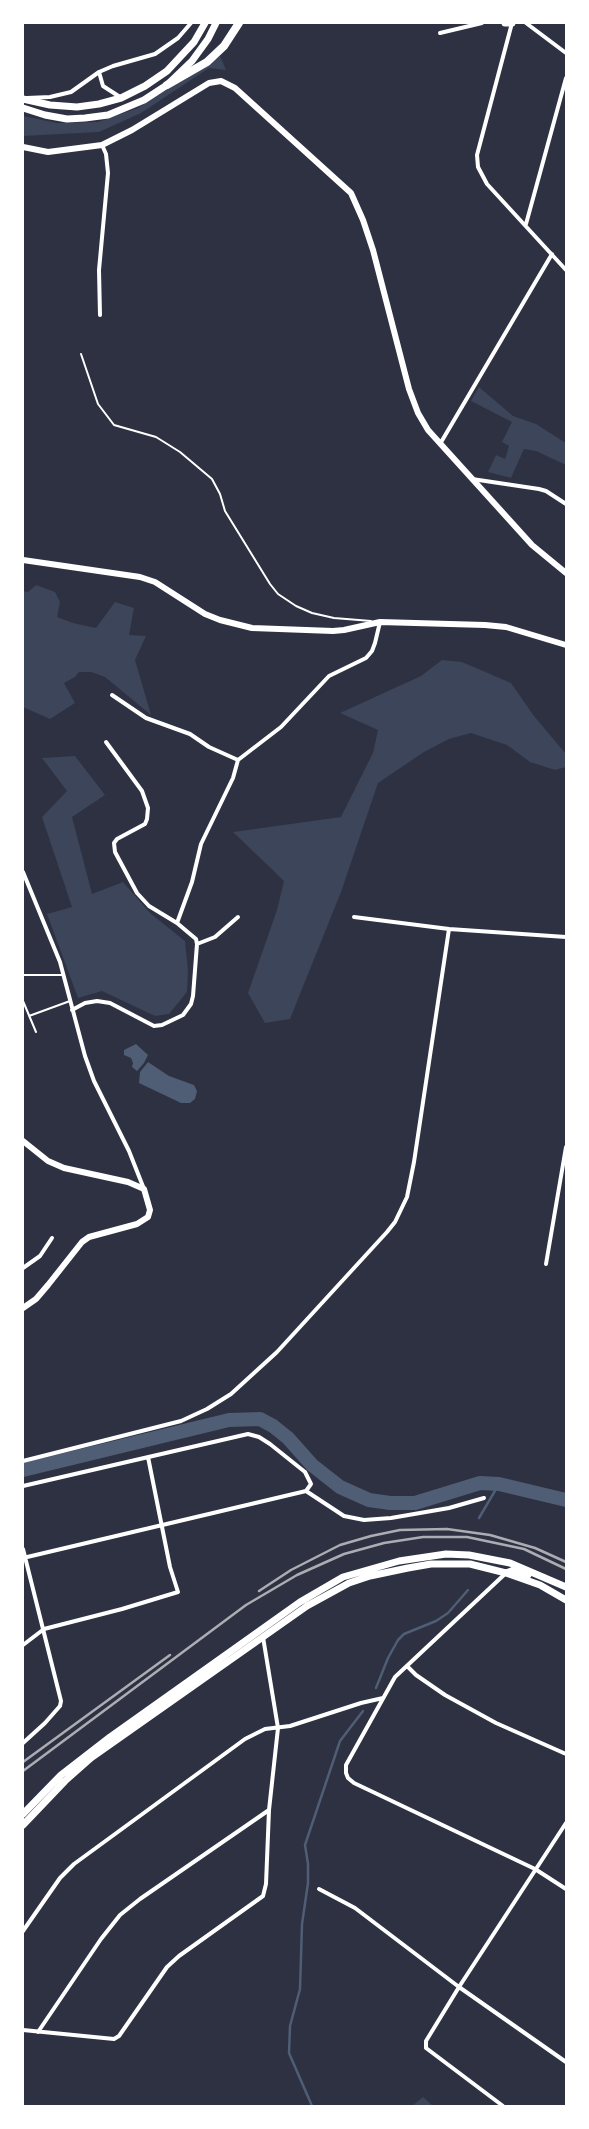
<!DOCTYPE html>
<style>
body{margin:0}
#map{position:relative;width:589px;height:2129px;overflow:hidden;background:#2d3142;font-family:Signika,sans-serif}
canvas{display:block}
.frame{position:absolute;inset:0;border:24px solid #fff;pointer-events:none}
</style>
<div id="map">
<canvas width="589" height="2129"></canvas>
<div class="frame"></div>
</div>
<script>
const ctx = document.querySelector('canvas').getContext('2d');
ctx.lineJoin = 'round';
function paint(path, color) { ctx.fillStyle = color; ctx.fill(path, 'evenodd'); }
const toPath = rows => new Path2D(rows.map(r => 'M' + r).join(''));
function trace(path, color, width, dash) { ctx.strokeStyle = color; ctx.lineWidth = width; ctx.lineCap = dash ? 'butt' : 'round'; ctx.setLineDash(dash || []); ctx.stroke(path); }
const green = toPath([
 [220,56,226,70,209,68,141,113,99,132,23,136,23,116,57,123,98,122,138,108],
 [479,387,513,416,536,424,566,443,566,465,536,451,524,449,511,478,488,472,496,455,505,459,509,446,502,442,512,422,471,401],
 [36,585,55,592,60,602,57,617,73,623,96,628,115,602,134,608,129,635,146,636,135,660,151,715,105,677,91,672,79,672,75,677,64,683,75,703,50,719,23,707,23,591,28,592],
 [442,660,462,662,511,683,534,716,566,754,566,767,555,770,530,762,507,745,471,733,449,739,424,752,378,783,341,892,290,1019,265,1023,248,993,277,910,284,881,233,832,341,817,373,753,378,730,340,713,421,676],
 [75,756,105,795,72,817,92,894,123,882,150,913,185,941,188,971,187,992,169,1014,155,1016,102,991,78,998,47,914,72,907,42,817,67,791,42,758],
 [423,2097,433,2106,412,2106]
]);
const water = toPath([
 [136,1044,148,1055,144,1063,137,1071,132,1067,133,1063,131,1058,124,1055,124,1050],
 [148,1062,169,1076,194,1085,197,1091,195,1099,190,1103,181,1103,139,1083,140,1072]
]);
const stream = toPath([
 [479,1518,499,1484],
 [376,1688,388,1658,398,1640,404,1634,436,1621,448,1613,468,1590],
 [312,2106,289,2053,290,2026,300,1989,302,1924,308,1883,308,1864,305,1845,340,1741,363,1711]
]);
const river = toPath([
 [23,1470,229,1420,260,1419,273,1426,288,1438,312,1465,340,1487,369,1500,390,1503,415,1503,480,1483,499,1484,566,1500]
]);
const service = toPath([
 [81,354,98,404,114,425,156,437,180,452,212,479,220,494,225,511,270,584,278,594,296,606,312,613,334,618,371,621],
 [23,975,62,975],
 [23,1001,36,1032],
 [29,1016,70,1001]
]);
const minor = toPath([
 [512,23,477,155,478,167,487,184,566,270],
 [526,23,566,53],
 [440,33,482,23],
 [99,72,103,86,120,97],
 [27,98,50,97,71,92,99,72,113,66,155,54,178,38,191,23],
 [526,224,566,78],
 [100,315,99,270,108,173,106,154,102,145],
 [440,444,552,254],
 [472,479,539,489,546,491,566,504],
 [112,695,146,718,190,734,209,747,238,760],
 [238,760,281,727,329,676,366,658,372,651,375,643,380,622],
 [23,872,60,962,85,1056,94,1081,129,1151,144,1189],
 [354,917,449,929,566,937],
 [177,923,192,882,201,844,233,778,238,760],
 [197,944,215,937,238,917],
 [72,1010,85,1003,97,1001,110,1003,154,1026,162,1025,183,1015,191,1004,193,996,197,944,196,939,177,923,149,906,137,893,115,852,114,843,117,839,145,824,147,819,148,808,142,791,106,742],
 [546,1264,566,1147],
 [23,1268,40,1256,52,1238],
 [23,1461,181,1421,207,1409,231,1394,277,1352,387,1232,395,1222,407,1197,414,1162,449,929],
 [23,1486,248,1434,259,1437,270,1444,305,1472,311,1484,306,1491],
 [306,1491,344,1516,364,1520,391,1518,449,1508,484,1498],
 [23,1549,61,1701,60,1706,45,1723,23,1743],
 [23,1558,306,1491],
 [506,1573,395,1677,346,1765,346,1773,348,1778,354,1783,535,1869,566,1889],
 [23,1645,44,1629,122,1609,178,1592,170,1567,148,1457],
 [407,1666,416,1675,445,1695,496,1723,566,1754],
 [319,1889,355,1908,459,1987,566,2062],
 [23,1931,60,1878,74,1864,245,1739,265,1729,290,1726,361,1703,383,1698],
 [23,2030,114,2039,119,2036,167,1967,179,1956,263,1896,266,1884,269,1810,278,1728,263,1637],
 [38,2032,101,1939,120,1915,140,1899,269,1810],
 [503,2106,426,2048,426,2041,459,1987,566,1823]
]);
const secondary = toPath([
 [23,147,48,152,102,145,132,130,209,83,221,81,235,88,351,193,363,220,373,250,409,389,418,413,428,430,532,545,566,573],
 [23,560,140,577,155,582,205,614,220,620,252,628,333,631,344,630,380,622,485,625,506,627,566,645],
 [23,1141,48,1161,64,1168,128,1182,144,1189,150,1210,148,1217,137,1224,89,1237,82,1242,48,1285,36,1299,23,1308]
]);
const primary = toPath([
 [506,1573,514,1570,528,1575],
 [23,1814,61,1775,110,1737,300,1602,343,1577,399,1561,446,1554,469,1555,510,1563,566,1587],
 [23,1825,65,1781,91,1758,307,1606,349,1583,370,1576,408,1568,431,1564,470,1564,506,1573,540,1585,566,1600]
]);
const trunk = toPath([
 [505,23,512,23],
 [23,99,50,105,77,107,99,104,121,98,145,86,167,71,194,42,205,23],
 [23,108,45,115,67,119,85,118,108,115,144,100,167,85,192,61,208,39,216,23]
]);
const motorway = toPath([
 [167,85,207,62,224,46,239,23]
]);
const rail = toPath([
 [259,1591,291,1570,340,1545,371,1536,400,1530,447,1529,490,1535,535,1548,566,1562],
 [23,1762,170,1655],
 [23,1771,246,1605,297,1575,344,1554,384,1543,423,1537,467,1537,524,1549,566,1569]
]);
paint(green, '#3c4559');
paint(water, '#4f5d75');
trace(stream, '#4f5d75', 2.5);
trace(river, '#4f5d75', 14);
trace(service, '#fff', 2);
trace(minor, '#fff', 4);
trace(secondary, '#fff', 6);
trace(primary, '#fff', 7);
trace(trunk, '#fff', 7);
trace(motorway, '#fff', 8);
trace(rail, '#abadb3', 2.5);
</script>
